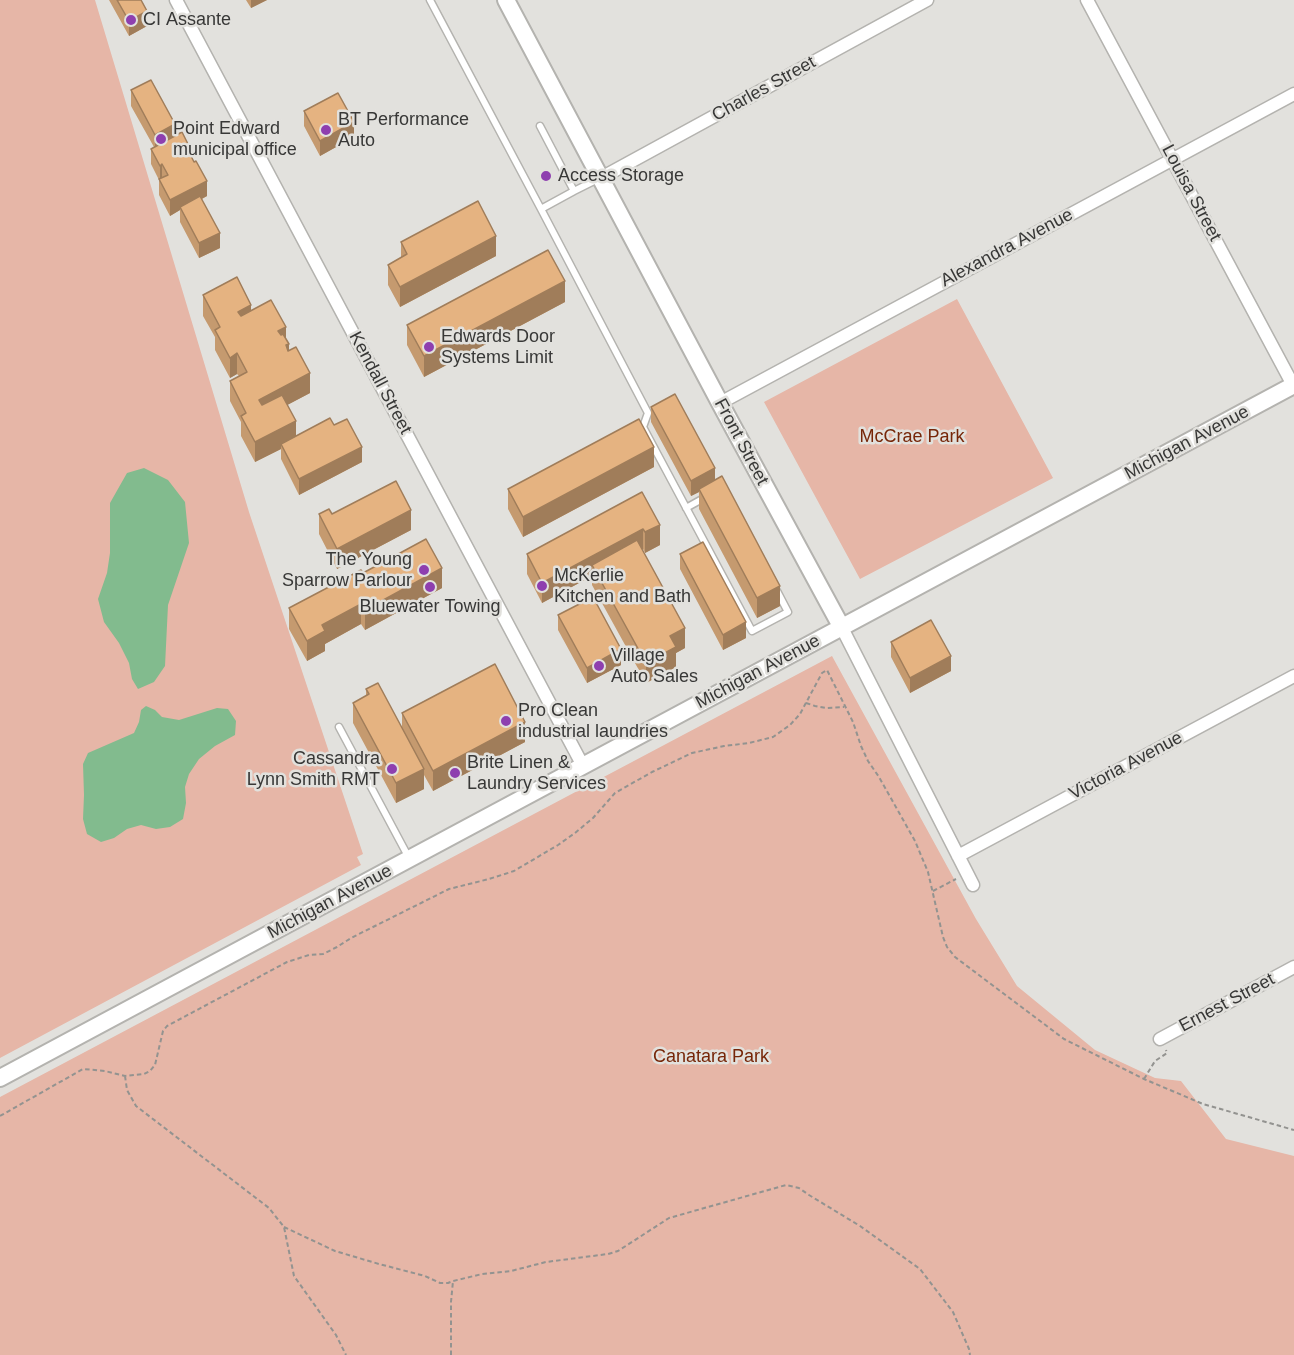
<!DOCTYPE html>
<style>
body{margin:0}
canvas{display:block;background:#e2e1dd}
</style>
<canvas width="1294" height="1355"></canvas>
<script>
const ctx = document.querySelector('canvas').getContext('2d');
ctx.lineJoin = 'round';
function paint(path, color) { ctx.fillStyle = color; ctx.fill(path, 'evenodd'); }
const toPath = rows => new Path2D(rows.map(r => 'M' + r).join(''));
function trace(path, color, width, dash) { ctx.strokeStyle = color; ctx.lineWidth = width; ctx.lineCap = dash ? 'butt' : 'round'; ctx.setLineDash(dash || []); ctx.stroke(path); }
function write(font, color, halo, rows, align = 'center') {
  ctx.font = font + ' Arial,sans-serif'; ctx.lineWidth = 5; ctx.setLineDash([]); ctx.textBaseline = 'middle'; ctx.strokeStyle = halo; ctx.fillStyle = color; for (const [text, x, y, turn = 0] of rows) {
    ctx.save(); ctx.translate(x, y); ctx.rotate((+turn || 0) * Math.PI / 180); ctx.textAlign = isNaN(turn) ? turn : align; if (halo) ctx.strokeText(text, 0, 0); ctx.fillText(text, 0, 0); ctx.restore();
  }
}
const green = toPath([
 [0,0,95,0,249,512,363,854,357,857,361,865,0,1058],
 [957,299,1053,478,860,579,764,402],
 [832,656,976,919,1017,986,1095,1050,1155,1078,1181,1081,1226,1139,1294,1156,1294,1355,0,1355,0,1097]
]);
const water = toPath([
 [144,468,168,480,185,502,189,543,168,605,165,666,154,682,138,689,132,679,129,663,119,643,104,622,98,599,107,573,110,553,110,503,127,473],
 [146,706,155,710,162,717,179,720,217,708,228,709,236,721,235,735,215,746,199,759,189,774,185,787,186,803,183,819,170,827,156,829,141,825,127,829,114,838,101,842,87,834,83,819,84,795,83,764,88,753,134,733,139,722,141,710]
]);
const path = toPath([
 [806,703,815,706,826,708,844,707],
 [933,891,956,879],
 [125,1076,127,1090,136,1106,269,1208,284,1227,294,1276,336,1335,346,1355],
 [1144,1079,1155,1061,1167,1053,1166,1050],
 [0,1116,83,1069,105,1071,125,1076,144,1074,150,1071,155,1065,163,1031,167,1026,287,962,309,955,323,954,337,947,351,938,449,889,489,879,514,871,558,845,575,833,593,818,615,793,652,772,692,753,724,746,749,743,773,737,790,725,800,714,822,673,827,670,853,722,861,746,868,761,879,777,915,841,928,872,943,937,947,947,955,957,1064,1039,1144,1079,1203,1104,1294,1130],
 [284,1227,335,1251,379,1264,425,1276,440,1283,448,1283,453,1281,482,1274,511,1271,546,1262,608,1254,618,1251,669,1218,786,1185,799,1188,809,1195,860,1226,920,1269,953,1312,969,1349,970,1355],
 [451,1355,451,1302,453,1281]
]);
const lane = toPath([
 [430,0,541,209],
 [540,126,574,191,600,178],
 [574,191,541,209,648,413,643,427,752,631,788,612,777,591],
 [686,508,704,498],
 [339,727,409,858]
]);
const street = toPath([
 [176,0,583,766],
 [1087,0,1294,387],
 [601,178,927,0],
 [720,403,1294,94],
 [842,628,973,885],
 [958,856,1294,676],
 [1160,1039,1294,967]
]);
const secondary = toPath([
 [506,0,720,403,842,628],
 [0,1078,1294,385]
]);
const wall = toPath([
 [109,0,141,0,147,26,129,36],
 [246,0,267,0,251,8],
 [131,90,175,136,191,156,207,196,202,199,220,248,199,258,180,222,180,210,170,216,159,195,159,180,151,164,151,149,154,147,131,106],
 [304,111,354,137,320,156,304,126],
 [401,242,496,256,400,307,388,285,388,265,401,258],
 [203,295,251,311,286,340,289,351,310,393,287,405,296,436,334,425,362,462,299,495,281,459,281,449,255,462,241,436,241,422,230,401,230,381,239,376,237,374,230,378,215,350,215,337,203,316],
 [565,302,424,377,407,345,407,325],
 [651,407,715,480,780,606,757,618,699,509,699,492,691,496,651,422],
 [654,467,523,537,508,509,508,489],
 [642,492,660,545,645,553,643,549,642,550,685,648,676,653,676,667,646,683,592,585,592,576,542,603,527,574,527,554],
 [319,514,332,514,411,530,337,569,319,534],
 [680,554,746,638,723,650,680,569],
 [363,573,442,588,365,630,361,624,325,644,325,651,307,661,289,629,289,608],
 [558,615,621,665,587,683,558,630],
 [891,642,951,671,910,693,891,657],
 [366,689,402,727,402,713,525,742,433,791,424,775,424,789,396,803,353,723,353,703,366,696]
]);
const shadedWall = toPath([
 [251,0,267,0,251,8],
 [147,11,147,26,129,36,129,21],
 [354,122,354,137,320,156,320,141],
 [175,124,175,139,155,150,155,135],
 [162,164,162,180,160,181,160,166],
 [207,181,207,196,182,209,180,207,180,210,170,216,170,200],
 [220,233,220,248,199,258,199,243],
 [496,236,496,256,400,307,400,287],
 [565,281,565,302,424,377,424,356],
 [251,305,251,325,238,332,238,312],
 [286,327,286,345,289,344,289,364,278,331],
 [237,353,237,374,230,378,230,358],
 [310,373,310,393,259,420,259,400],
 [296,421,296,441,281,444,281,449,255,462,255,442],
 [362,447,362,462,299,495,299,479],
 [654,447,654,467,523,537,523,517],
 [715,468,715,483,699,489,699,492,691,496,691,481],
 [411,510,411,530,337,569,337,549],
 [660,525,660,545,645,553,645,532],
 [643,529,643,549,597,574,592,565,592,576,542,603,542,583],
 [442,568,442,588,365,630,365,610],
 [780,586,780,606,757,618,757,598],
 [361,604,361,624,325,644,325,651,307,661,307,641,322,625],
 [746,622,746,638,723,650,723,635],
 [685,628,685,648,676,653,676,667,646,683,646,663,670,636],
 [621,649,621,665,587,683,587,668],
 [951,656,951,671,910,693,910,678],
 [525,722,525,742,433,791,433,771],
 [424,769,424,789,396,803,396,783]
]);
const building = toPath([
 [117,0,141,0,147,11,129,21,117,0],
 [151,80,175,124,155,135,131,90,151,80],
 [338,93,354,122,320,141,304,111,338,93],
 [182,132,191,150,189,152,194,162,196,161,207,181,170,200,159,179,168,175,162,164,160,166,151,149,182,132],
 [200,196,220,233,199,243,180,207,200,196],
 [478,201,496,236,400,287,388,265,407,254,401,242,478,201],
 [548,250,565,281,424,356,407,325,548,250],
 [237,277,251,305,238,312,241,316,271,300,286,327,278,331,281,335,283,334,289,344,286,345,288,351,296,347,310,373,259,400,262,405,282,395,296,421,255,442,241,416,246,413,230,381,247,372,237,353,230,358,215,330,220,327,203,295,237,277],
 [675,394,715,468,691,481,651,407,675,394],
 [330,418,334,425,347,419,362,447,299,479,281,444,330,418],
 [639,419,654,447,523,517,508,489,639,419],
 [722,476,780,586,757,598,699,489,722,476],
 [396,481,411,510,337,549,319,514,329,509,332,514,396,481],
 [642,492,660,525,645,532,643,529,542,583,527,554,642,492],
 [426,539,442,568,365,610,361,604,322,625,325,631,307,641,289,608,361,570,363,573,426,539],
 [637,540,685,628,670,636,676,647,646,663,592,565,637,540],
 [703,542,746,622,723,635,680,554,703,542],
 [593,597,621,649,587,668,558,615,593,597],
 [931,620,951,656,910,678,891,642,931,620],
 [495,664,525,722,433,771,402,713,495,664],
 [378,683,424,769,396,783,353,703,369,694,366,689,378,683]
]);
const markers = [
 [131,20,6,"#8e3faf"],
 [326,130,6,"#8e3faf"],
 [161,139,6,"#8e3faf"],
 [546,176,6,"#8e3faf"],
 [429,347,6,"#8e3faf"],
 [424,570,6,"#8e3faf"],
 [542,586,6,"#8e3faf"],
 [430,587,6,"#8e3faf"],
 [599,666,6,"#8e3faf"],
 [506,721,6,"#8e3faf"],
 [392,769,6,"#8e3faf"],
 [455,773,6,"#8e3faf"]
];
const poiNames = [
 ["CI Assante",143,20],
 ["BT Performance",338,120],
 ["Auto",338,141],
 ["Point Edward",173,129],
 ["municipal office",173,150],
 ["Access Storage",558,176],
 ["Edwards Door",441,337],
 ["Systems Limit",441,358],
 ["The Young",412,560,"right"],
 ["Sparrow Parlour",412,581,"right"],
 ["McKerlie",554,576],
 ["Kitchen and Bath",554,597],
 ["Bluewater Towing",430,607,"center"],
 ["Village",611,656],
 ["Auto Sales",611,677],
 ["Pro Clean",518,711],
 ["industrial laundries",518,732],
 ["Cassandra",380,759,"right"],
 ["Lynn Smith RMT",380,780,"right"],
 ["Brite Linen &",467,763],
 ["Laundry Services",467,784]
];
const streetNames = [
 ["Charles Street",764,89,-29],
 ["Louisa Street",1191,193,62],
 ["Alexandra Avenue",1007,248,-28],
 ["Kendall Street",380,383,62],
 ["Front Street",741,442,62],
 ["Michigan Avenue",1187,443,-28],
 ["Michigan Avenue",758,672,-28],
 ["Victoria Avenue",1126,766,-28],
 ["Michigan Avenue",330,902,-28],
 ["Ernest Street",1227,1003,-28]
];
const parkNames = [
 ["McCrae Park",912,437],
 ["Canatara Park",711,1057]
];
paint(green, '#e6b6a7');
paint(water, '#82bb8e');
trace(lane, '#b4b3af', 9);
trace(street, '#b4b3af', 15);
trace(secondary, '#b4b3af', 20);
trace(path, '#939390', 2, [4.5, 3]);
trace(lane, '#fff', 6);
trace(street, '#fff', 12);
trace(secondary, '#fff', 16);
paint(wall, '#c59a6f');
paint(shadedWall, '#a07d5a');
paint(building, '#e5b381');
trace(building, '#a07d5a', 1.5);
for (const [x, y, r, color] of markers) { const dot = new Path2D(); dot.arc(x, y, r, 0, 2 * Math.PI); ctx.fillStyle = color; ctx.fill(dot); trace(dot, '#e2e1dd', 2); }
write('18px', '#383837', '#e2e1dd', poiNames, 'left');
write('18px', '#383837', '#e2e1dd', streetNames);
write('18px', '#762608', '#e2e1dd', parkNames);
</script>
